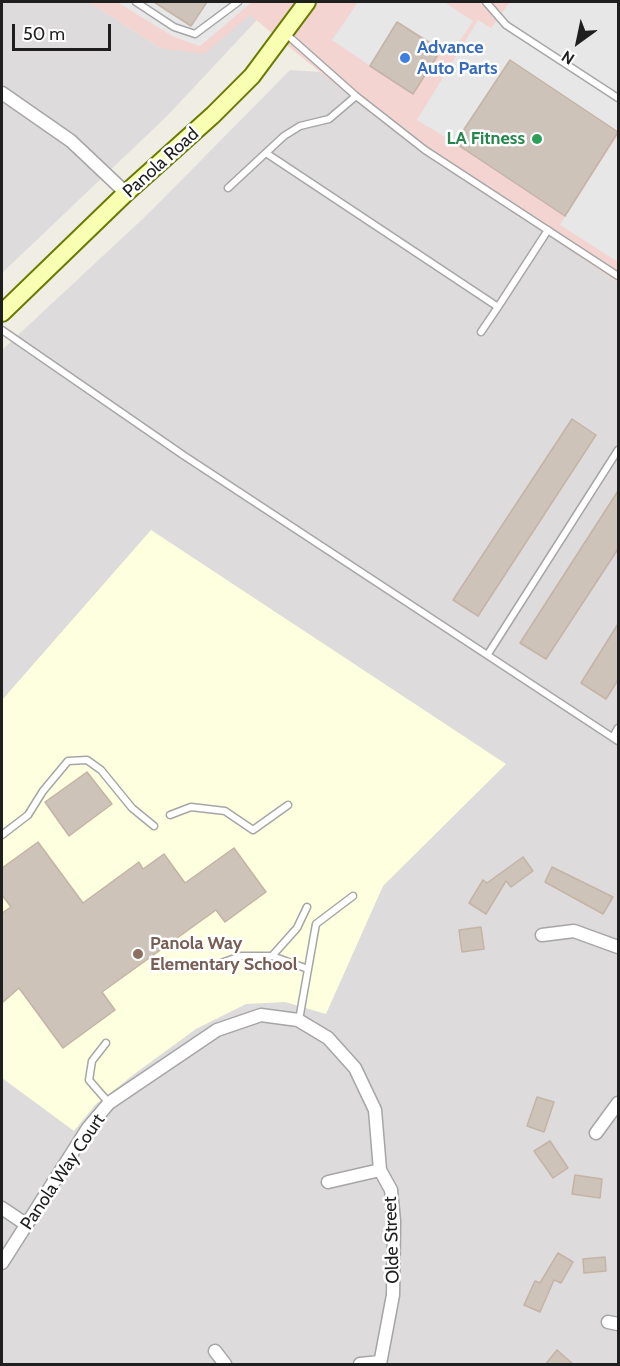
<!DOCTYPE html>
<style>
body{margin:0}
#map{position:relative;width:620px;height:1366px;overflow:hidden;background:#f0ede4;font-family:Cabin,sans-serif}
canvas{display:block}
.frame{position:absolute;inset:0;border:3px solid #1f1f1f;pointer-events:none}
.north{position:absolute;left:548px;top:12px;width:60px;height:60px;-webkit-text-stroke:4px #fff;paint-order:stroke;rotate:213deg;font-size:16px;font-weight:700;line-height:24px;text-align:center;color:#1f1f1f}
.north::after{content:'';display:block;margin:auto;width:21px;height:27px;background:#1f1f1f;clip-path:polygon(50% 0,100% 100%,50% 72%,0 100%)}
.scale{position:absolute;left:12px;top:24px;width:99px;height:27px;box-sizing:border-box;border:3px solid #1f1f1f;border-top:0;padding-left:8px;font-size:18px;line-height:21px;white-space:nowrap;color:#1f1f1f;-webkit-text-stroke:4px #fff;paint-order:stroke}
</style>
<div id="map">
<canvas width="620" height="1366"></canvas>
<div class="frame"></div>
<div class="north">N</div>
<div class="scale">50 m</div>
</div>
<script>
const ctx = document.querySelector('canvas').getContext('2d');
ctx.lineJoin = 'round';
function paint(path, color) { ctx.fillStyle = color; ctx.fill(path, 'evenodd'); }
const toPath = rows => new Path2D(rows.map(r => 'M' + r).join(''));
function trace(path, color, width, dash) { ctx.strokeStyle = color; ctx.lineWidth = width; ctx.lineCap = dash ? 'butt' : 'round'; ctx.setLineDash(dash || []); ctx.stroke(path); }
function write(font, color, halo, rows, align = 'center') {
  ctx.font = font + ' Cabin,sans-serif'; ctx.lineWidth = 5; ctx.setLineDash([]); ctx.textBaseline = 'middle'; ctx.strokeStyle = halo; ctx.fillStyle = color; for (const [text, x, y, turn = 0] of rows) {
    ctx.save(); ctx.translate(x, y); ctx.rotate((+turn || 0) * Math.PI / 180); ctx.textAlign = isNaN(turn) ? turn : align; if (halo) ctx.strokeText(text, 0, 0); ctx.fillText(text, 0, 0); ctx.restore();
  }
}
const residential = toPath([
 [2,2,89,2,160,48,250,15,257,20,166,117,2,273],
 [290,70,320,72,618,283,618,1364,2,1364,2,350,149,213]
]);
const commercial = toPath([
 [89,2,618,2,618,283,380,121,250,15,204,54,160,48]
]);
const education = toPath([
 [151,530,506,764,383,886,326,1014,285,1002,246,1004,196,1029,137,1072,96,1104,74,1131,2,1078,2,700]
]);
const parking = toPath([
 [117,2,252,2,200,46,174,37],
 [358,2,444,2,473,21,451,54,397,22,370,66,332,40],
 [510,2,618,2,618,132,510,60,455,143,417,120,478,20,491,28],
 [618,135,618,262,560,225]
]);
const building = toPath([
 [154,2,207,2,191,26,154,2],
 [397,22,441,50,413,94,370,66,397,22],
 [510,60,618,132,565,216,455,143,510,60],
 [572,419,596,435,478,616,453,600,572,419],
 [618,491,618,549,546,659,520,643,618,491],
 [618,624,618,680,606,699,581,683,618,624],
 [87,772,112,804,69,836,45,802,87,772],
 [38,842,83,903,139,862,143,869,164,854,185,883,234,848,266,892,225,922,216,910,102,992,115,1010,63,1048,19,988,2,1003,2,913,11,907,2,895,2,868,38,842],
 [523,857,533,871,511,887,506,881,486,914,469,903,483,880,487,883,523,857],
 [552,867,613,897,603,914,545,882,552,867],
 [481,927,484,949,462,952,459,930,481,927],
 [537,1097,554,1102,544,1132,527,1126,537,1097],
 [550,1141,568,1168,553,1178,534,1151,550,1141],
 [575,1175,602,1179,600,1198,572,1194,575,1175],
 [558,1253,573,1262,561,1283,554,1280,540,1312,524,1305,535,1281,540,1283,558,1253],
 [605,1257,606,1271,584,1273,583,1259,605,1257],
 [557,1350,574,1365,545,1365,557,1350]
]);
const lane = toPath([
 [136,2,174,27,195,34,238,2],
 [486,2,506,25,618,98],
 [285,33,356,96,425,150,618,276],
 [266,153,498,307,548,230],
 [228,188,284,136,300,126,329,119,356,96],
 [2,330,183,455,618,741],
 [481,332,498,307],
 [488,654,618,450],
 [613,737,618,728],
 [170,815,191,807,225,811,253,830,288,805],
 [2,835,28,815,43,791,68,761,87,760,101,770,132,808,154,826],
 [272,956,297,928,307,907],
 [218,964,241,956,272,956,308,969],
 [299,1020,316,924,353,896],
 [106,1043,92,1061,89,1080,109,1103]
]);
const street = toPath([
 [2,93,71,141,126,193],
 [542,935,574,931,618,947],
 [596,1133,618,1103],
 [328,1182,380,1170],
 [2,1208,27,1225],
 [2,1263,88,1128,109,1103,217,1030,261,1015,298,1020,328,1038,355,1068,375,1110,380,1170,391,1190,394,1221,393,1295,380,1364],
 [608,1322,618,1324],
 [215,1351,225,1364],
 [360,1364,380,1362]
]);
const secondary = toPath([
 [2,313,126,193,213,115,252,76,307,2]
]);
const markers = [
 [405,58,6,"#3f7fe0"],
 [537,139,6,"#2e9e5b"],
 [138,954,6,"#8d6e63"]
];
const shopNames = [
 ["Advance",417,48],
 ["Auto Parts",417,69]
];
const leisureNames = [
 ["LA Fitness",525,139]
];
const streetNames = [
 ["Panola Road",161,163,-42],
 ["Panola Way Court",63,1172,-56],
 ["Olde Street",392,1240,-92]
];
const educationNames = [
 ["Panola Way",150,944],
 ["Elementary School",150,965]
];
paint(residential, '#dddbdb');
paint(commercial, '#f3d4d1');
paint(education, '#fdffde');
paint(parking, '#e7e7e7');
paint(building, '#cdc3b9');
trace(building, '#c4b4a5', 1.5);
trace(lane, '#a6a6a6', 9);
trace(street, '#a6a6a6', 15);
trace(secondary, '#687b00', 20);
trace(lane, '#fff', 6);
trace(street, '#fff', 12);
trace(secondary, '#f8ffb3', 16);
for (const [x, y, r, color] of markers) { const dot = new Path2D(); dot.arc(x, y, r, 0, 2 * Math.PI); ctx.fillStyle = color; ctx.fill(dot); trace(dot, '#fff', 2); }
write('bold 18px', '#366cbe', '#fff', shopNames, 'left');
write('bold 18px', '#27864d', '#fff', leisureNames, 'right');
write('18px', '#1f1f1f', '#fff', streetNames);
write('bold 18px', '#785e54', '#fff', educationNames, 'left');
</script>
